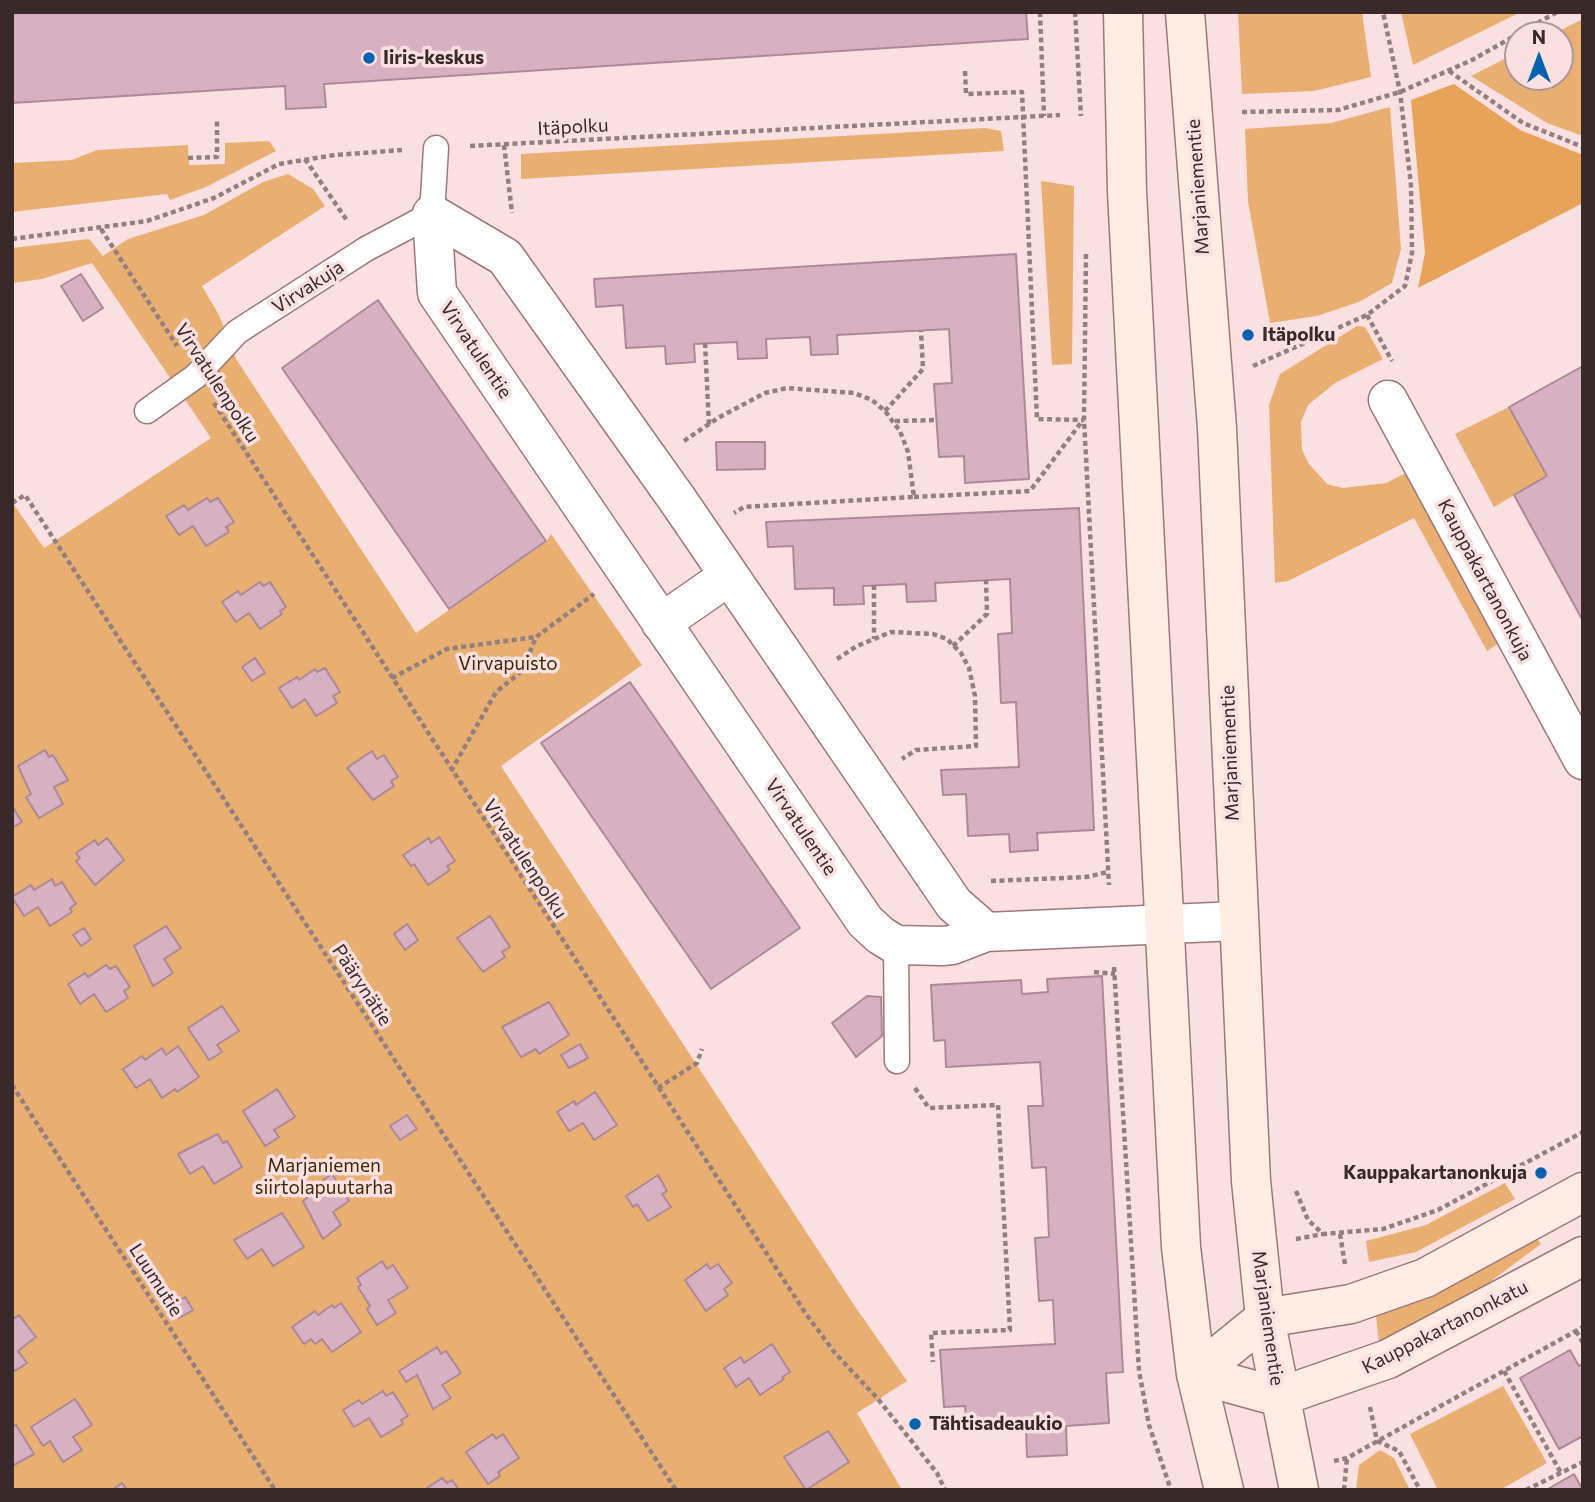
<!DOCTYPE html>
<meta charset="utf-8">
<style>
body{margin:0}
#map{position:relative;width:1595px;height:1502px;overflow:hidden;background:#fae0e0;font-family:Commissioner,sans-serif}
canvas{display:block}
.frame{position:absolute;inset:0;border:14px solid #392929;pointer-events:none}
.north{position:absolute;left:1504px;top:21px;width:70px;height:70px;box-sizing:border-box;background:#fae0e0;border:2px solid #ad9797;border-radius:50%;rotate:0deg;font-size:19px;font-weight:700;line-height:28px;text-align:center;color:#392929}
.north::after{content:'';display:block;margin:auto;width:24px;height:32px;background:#0862b0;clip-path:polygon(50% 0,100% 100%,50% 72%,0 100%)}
</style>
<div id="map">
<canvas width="1595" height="1502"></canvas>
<div class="frame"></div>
<div class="north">N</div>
</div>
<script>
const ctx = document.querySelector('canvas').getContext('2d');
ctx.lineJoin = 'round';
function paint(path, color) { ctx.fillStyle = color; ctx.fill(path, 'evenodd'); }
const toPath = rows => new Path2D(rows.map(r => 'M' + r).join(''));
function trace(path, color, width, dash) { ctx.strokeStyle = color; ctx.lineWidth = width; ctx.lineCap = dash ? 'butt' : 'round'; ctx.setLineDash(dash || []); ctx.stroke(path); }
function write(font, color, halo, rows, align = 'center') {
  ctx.font = font + ' Commissioner,sans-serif'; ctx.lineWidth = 7; ctx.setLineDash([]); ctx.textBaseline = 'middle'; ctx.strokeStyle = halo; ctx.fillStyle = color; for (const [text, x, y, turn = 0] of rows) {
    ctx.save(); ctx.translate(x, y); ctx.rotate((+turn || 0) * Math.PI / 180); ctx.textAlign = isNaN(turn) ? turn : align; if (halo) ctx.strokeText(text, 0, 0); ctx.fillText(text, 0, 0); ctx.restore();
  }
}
const green = toPath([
 [1238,12,1362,12,1371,77,1314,91,1242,94],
 [1401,12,1521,12,1413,65],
 [1583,19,1583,136,1547,123,1471,76,1518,52,1518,77,1560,77,1560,35,1551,35],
 [1390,107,1401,249,1392,283,1359,302,1317,316,1270,323,1248,201,1245,129,1331,123],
 [985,128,1001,131,1004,151,521,179,521,154],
 [269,141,276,151,206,187,170,200,167,194,12,212,12,163,72,160,97,150,188,145,189,165,225,164,225,143],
 [288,174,313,189,325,206,202,286,219,315,236,359,416,633,546,542,551,534,642,665,501,766,854,1305,907,1381,857,1413,902,1490,12,1490,12,502,44,548,211,438,92,263,42,279,12,283,12,248,89,239,103,256,128,239,204,215,263,182],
 [1041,181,1074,186,1072,364,1052,365],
 [1357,326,1365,327,1383,359,1335,383,1308,405,1301,422,1302,450,1309,464,1327,484,1343,488,1386,483,1414,469,1499,643,1487,651,1414,518,1288,581,1275,583,1269,405,1280,374],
 [1509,407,1547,476,1494,507,1455,434],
 [1505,1183,1515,1199,1416,1252,1369,1262,1366,1241,1426,1225],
 [1536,1237,1541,1244,1476,1292,1379,1344,1376,1315,1422,1298],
 [1503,1386,1547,1463,1500,1490,1438,1490,1410,1434],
 [1380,1450,1394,1458,1410,1490,1356,1490,1359,1465]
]);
const forest = toPath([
 [1454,84,1520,130,1583,155,1583,203,1418,288,1425,253,1411,100]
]);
const building = toPath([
 [12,12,1026,12,1028,39,324,84,326,107,286,109,285,86,12,103,12,12],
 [1016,254,1029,479,965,483,964,456,939,457,934,384,952,383,949,329,837,335,838,354,811,355,810,337,766,339,767,358,738,359,737,342,694,344,695,362,666,364,665,346,626,348,623,305,596,307,594,279,1016,254],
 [81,274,103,308,83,321,61,286,81,274],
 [378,300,546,541,449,609,282,368,378,300],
 [1583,366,1582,449,1583,621,1514,495,1547,476,1509,407,1583,366],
 [716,442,765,442,765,469,717,470,716,442],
 [207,498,210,502,218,498,234,522,226,527,229,532,206,546,193,526,179,535,166,516,184,505,188,510,207,498],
 [1079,508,1094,830,1037,833,1038,850,1010,852,1009,834,968,836,966,794,943,795,941,770,1019,767,1016,702,1001,703,998,634,1012,633,1010,579,935,583,936,601,907,602,906,584,863,586,864,604,834,605,834,588,795,589,793,546,768,547,766,522,1079,508],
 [260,582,263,586,270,582,286,607,280,611,282,614,260,629,249,613,236,622,222,602,238,591,241,595,260,582],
 [255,658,265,673,252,681,242,667,255,658],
 [325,668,340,692,333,696,337,703,316,716,305,699,292,708,279,688,297,677,299,680,315,669,317,672,325,668],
 [630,682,800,928,711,989,541,743,630,682],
 [45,750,49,757,53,755,68,780,54,787,63,804,39,818,26,797,31,794,18,766,45,750],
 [372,751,377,759,384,755,398,777,391,781,394,786,373,800,347,768,372,751],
 [12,806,22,822,12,828,12,806],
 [439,837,455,861,447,866,450,870,428,885,414,864,411,866,403,855,429,838,431,843,439,837],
 [107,838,124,860,95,885,76,861,80,858,76,853,95,840,98,845,107,838],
 [52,879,55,886,62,882,76,904,70,908,72,912,50,926,38,907,24,916,12,897,31,885,34,890,52,879],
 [490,916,510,947,502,952,505,957,483,972,457,938,490,916],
 [407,924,418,940,405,950,394,934,407,924],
 [166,926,181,948,164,959,173,973,153,986,134,946,166,926],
 [84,928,91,939,81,946,73,935,84,928],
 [106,965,110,969,116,966,130,987,124,991,128,998,106,1012,94,994,80,1004,68,984,85,973,88,977,106,965],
 [1102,976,1123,1372,1106,1373,1109,1423,1066,1426,1067,1455,1027,1457,1026,1428,967,1431,965,1406,944,1407,940,1350,1055,1344,1053,1300,1039,1301,1035,1238,1049,1237,1046,1167,1032,1168,1028,1106,1043,1106,1040,1062,946,1067,945,1040,934,1041,931,985,1021,980,1022,994,1036,993,1048,992,1047,979,1102,976],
 [867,996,881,997,882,1036,856,1057,832,1023,867,996],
 [549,1002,569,1035,539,1054,536,1049,521,1057,502,1027,549,1002],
 [222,1006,239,1031,217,1045,222,1052,209,1060,188,1028,222,1006],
 [580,1044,588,1058,569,1068,561,1055,580,1044],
 [178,1046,199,1077,177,1092,175,1089,162,1098,150,1079,136,1088,123,1069,142,1056,145,1060,162,1048,166,1055,178,1046],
 [277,1089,295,1117,274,1130,279,1137,265,1146,243,1111,277,1089],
 [595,1092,617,1125,594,1140,583,1123,569,1131,557,1112,574,1101,576,1105,595,1092],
 [407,1115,417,1129,400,1140,390,1126,407,1115],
 [218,1134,223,1143,227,1141,242,1167,214,1184,203,1166,190,1174,178,1154,218,1134],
 [332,1174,349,1201,333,1212,341,1225,323,1239,303,1201,311,1195,308,1190,332,1174],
 [658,1175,667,1191,662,1194,671,1207,648,1221,637,1204,633,1207,626,1196,658,1175],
 [282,1213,304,1247,273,1266,262,1249,247,1259,234,1240,282,1213],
 [382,1261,387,1269,393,1265,408,1288,388,1300,396,1313,377,1325,367,1309,370,1306,358,1287,361,1285,357,1278,382,1261],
 [707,1264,710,1269,718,1264,732,1283,724,1289,728,1295,706,1311,685,1280,707,1264],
 [185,1297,193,1310,179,1318,171,1305,185,1297],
 [341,1303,361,1332,332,1352,322,1339,315,1344,311,1339,304,1344,292,1327,315,1311,318,1315,332,1305,334,1308,341,1303],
 [12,1315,15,1318,19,1315,36,1337,18,1351,27,1363,15,1371,12,1368,12,1315],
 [772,1344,790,1372,782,1377,784,1379,760,1395,749,1378,736,1387,724,1368,741,1357,744,1363,772,1344],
 [437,1347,441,1354,446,1351,461,1373,442,1385,451,1398,433,1409,417,1375,406,1382,399,1371,437,1347],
 [1570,1350,1579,1366,1583,1364,1583,1436,1559,1449,1520,1378,1570,1350],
 [383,1391,386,1396,393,1392,408,1416,401,1420,403,1424,381,1437,369,1418,354,1427,343,1410,359,1400,362,1404,383,1391],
 [75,1399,92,1425,73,1437,82,1450,63,1462,50,1441,43,1446,31,1427,75,1399],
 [16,1425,34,1454,12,1466,12,1427,16,1425],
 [828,1431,849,1462,806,1490,784,1457,828,1431],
 [493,1434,496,1439,503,1434,519,1458,498,1472,500,1476,488,1484,466,1452,493,1434],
 [1574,1474,1583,1490,1546,1490,1574,1474],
 [442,1478,447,1483,452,1480,459,1490,424,1490,442,1478],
 [122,1483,127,1490,112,1490,122,1483]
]);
const path = toPath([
 [1040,12,1044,116],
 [1075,12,1081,116],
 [965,71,966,94,1022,92,1037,419,1084,420],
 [1449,71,1523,123,1583,147],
 [1242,112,1338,110,1400,92,1472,60,1557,12],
 [504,145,512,213],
 [470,146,1060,115],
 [188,158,217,157,217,118],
 [305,159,348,222],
 [101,229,177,346],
 [12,239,147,221,214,198,279,164,335,155,402,150],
 [1086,254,1084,420,1109,885],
 [1367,315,1392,361],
 [705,343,709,425],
 [1253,366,1367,315,1405,286,1412,253,1411,185,1400,92,1383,12],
 [214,403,806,1314,835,1353,878,1399,937,1473,945,1490],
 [885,411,923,369,921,331],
 [895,421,937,420],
 [684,441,718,418,765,393,787,388,854,393,872,400,885,411,900,431,908,452,914,497,744,507,734,513],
 [914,497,1030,491,1083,420],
 [12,503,25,495,676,1490],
 [874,585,874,639],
 [953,646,987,614,986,580],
 [837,659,857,646,891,632,933,634,947,639,961,653,969,668,975,696,976,746,916,750,902,759],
 [392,678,447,649,535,637],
 [451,771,496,692,522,671,536,637,594,594],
 [991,881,1086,877,1108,872],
 [1114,967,1139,1371,1149,1425,1171,1490],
 [1094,972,1115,974],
 [12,1085,275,1490],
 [658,1088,697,1063,702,1049],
 [915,1088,929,1108,998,1105,1010,1330,931,1333,933,1362],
 [1296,1191,1308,1220,1323,1234,1383,1229,1438,1210,1583,1132],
 [1340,1234,1345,1264],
 [1296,1239,1323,1234],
 [1576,1331,1583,1343],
 [1504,1371,1561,1473],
 [1370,1407,1377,1441],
 [1377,1441,1399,1451,1420,1490],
 [1334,1461,1347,1458,1583,1327],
 [1344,1490,1347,1458],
 [1526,1490,1583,1462]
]);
const lane = toPath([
 [147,411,196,376,237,332,366,249,432,214,436,148],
 [896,945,897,1061]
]);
const street = toPath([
 [432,214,437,293,865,921,880,935,896,945,942,946,952,945,986,932,1237,921],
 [432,214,505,257,677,499,954,904,986,932],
 [1388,400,1583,760],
 [661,623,729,576]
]);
const secondary = toPath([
 [1123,12,1127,191,1181,1247,1196,1374,1224,1490],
 [1185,12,1217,428,1251,1181,1265,1318,1299,1490],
 [1196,1374,1265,1318,1351,1304,1425,1278,1583,1192],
 [1196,1374,1279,1397,1388,1359,1583,1256]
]);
const markers = [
 [369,58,7,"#0862b0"],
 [1248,335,7,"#0862b0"],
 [1541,1173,7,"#0862b0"],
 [915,1424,7,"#0862b0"]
];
const poiNames = [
 ["Iiris-keskus",383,58],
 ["Itäpolku",1262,335],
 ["Kauppakartanonkuja",1527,1173,"right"],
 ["Tähtisadeaukio",929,1424]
];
const streetNames = [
 ["Itäpolku",573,127,-3],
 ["Marjaniementie",1198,187,-94],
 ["Virvakuja",308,287,-33],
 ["Virvatulentie",476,350,56],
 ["Virvatulenpolku",217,383,57],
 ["Kauppakartanonkuja",1485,580,62],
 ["Marjaniementie",1230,753,-92],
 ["Virvatulentie",801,827,56],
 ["Virvatulenpolku",525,859,57],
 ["Päärynätie",362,985,57],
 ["Luumutie",156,1280,57],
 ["Marjaniementie",1268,1318,82],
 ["Kauppakartanonkatu",1445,1327,-27]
];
const parkNames = [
 ["Virvapuisto",508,664],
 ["Marjaniemen",324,1166],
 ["siirtolapuutarha",324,1188]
];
paint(green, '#e9af72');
paint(forest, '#e6a359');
paint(building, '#d7b1c1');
trace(building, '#ad8998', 2);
trace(lane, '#9e7879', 27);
trace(street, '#9e7879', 41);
trace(secondary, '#9e7879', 41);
trace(path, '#947f7f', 4.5, [5, 3.5]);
trace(lane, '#fff', 24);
trace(street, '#fff', 38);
trace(secondary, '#feece5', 38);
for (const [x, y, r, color] of markers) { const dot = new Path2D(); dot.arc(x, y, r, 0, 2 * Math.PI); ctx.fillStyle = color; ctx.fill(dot); trace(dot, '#fae0e0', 2.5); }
write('bold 19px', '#392929', '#fae0e0', poiNames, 'left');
write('19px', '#392929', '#fae0e0', streetNames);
write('19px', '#412605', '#fae0e0', parkNames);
</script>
